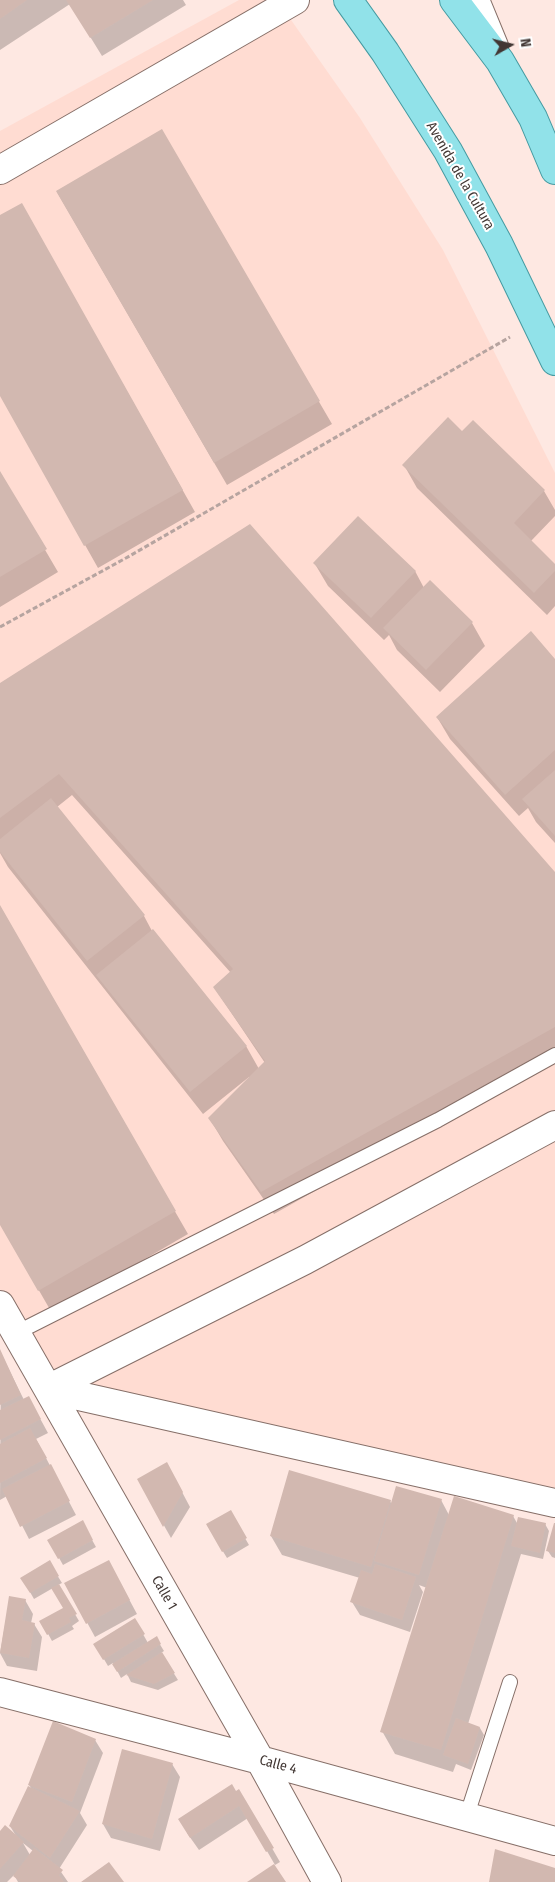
<!DOCTYPE html>
<style>
body{margin:0}
#map{position:relative;width:555px;height:1882px;overflow:hidden;background:#fee8e2;font-family:"Fira Sans Condensed",sans-serif}
canvas{display:block}
.north{position:absolute;left:485px;top:20px;width:50px;height:50px;-webkit-text-stroke:4px #fff;paint-order:stroke;rotate:82deg;font-size:14px;font-weight:700;line-height:20px;text-align:center;color:#423734}
.north::after{content:'';display:block;margin:auto;width:18px;height:22px;background:#423734;clip-path:polygon(50% 0,100% 100%,50% 72%,0 100%)}
</style>
<div id="map">
<canvas width="555" height="1882"></canvas>
<div class="north">N</div>
</div>
<script>
const ctx = document.querySelector('canvas').getContext('2d');
ctx.lineJoin = 'round';
function paint(path, color) { ctx.fillStyle = color; ctx.fill(path, 'evenodd'); }
const toPath = rows => new Path2D(rows.map(r => 'M' + r).join(''));
function trace(path, color, width, dash) { ctx.strokeStyle = color; ctx.lineWidth = width; ctx.lineCap = dash ? 'butt' : 'round'; ctx.setLineDash(dash || []); ctx.stroke(path); }
function write(font, color, halo, rows, align = 'center') {
  ctx.font = font + ' "Fira Sans Condensed",sans-serif'; ctx.lineWidth = 4; ctx.setLineDash([]); ctx.textBaseline = 'middle'; ctx.strokeStyle = halo; ctx.fillStyle = color; for (const [text, x, y, turn = 0] of rows) {
    ctx.save(); ctx.translate(x, y); ctx.rotate((+turn || 0) * Math.PI / 180); ctx.textAlign = isNaN(turn) ? turn : align; if (halo) ctx.strokeText(text, 0, 0); ctx.fillText(text, 0, 0); ctx.restore();
  }
}
const built = toPath([
 [239,0,277,0,360,118,443,250,555,473,555,1512,60,1404,0,1289,0,131]
]);
const shadow = toPath([
 [0,0,183,0,186,5,102,56,70,4,0,50],
 [161,131,332,424,227,485,57,192],
 [0,217,34,227,195,512,98,568,0,394],
 [473,422,544,491,555,510,555,516,531,541,555,565,555,606,547,615,417,488,404,465,462,433],
 [0,473,58,572,0,607],
 [315,564,415,571,424,588,430,582,472,623,485,646,440,692,397,650,389,635,384,640,328,586],
 [555,661,555,843,536,822,528,808,519,816,450,739,437,717],
 [0,685,555,874,555,1056,274,1214,223,1141,210,1119,250,1078,249,1077,203,1114,8,867,0,853],
 [72,795,231,973,214,987,265,1063,259,1069,246,1046,152,931,144,916,57,807],
 [0,908,188,1234,52,1313,0,1223],
 [1,1353,24,1400,36,1411,48,1433,36,1439,76,1515,29,1539,7,1496,0,1500],
 [174,1477,190,1507,171,1538,138,1479],
 [441,1500,449,1515,513,1516,517,1523,545,1524,549,1531,543,1559,521,1554,468,1724,480,1728,484,1735,471,1770,456,1764,453,1772,395,1754,382,1731,427,1588,419,1585,423,1592,410,1632,360,1615,352,1602,360,1578,282,1555,271,1536,390,1501,392,1505],
 [230,1512,249,1545,227,1558,207,1525],
 [82,1522,96,1547,63,1565,49,1540],
 [555,1526,555,1558,552,1557,548,1551],
 [49,1562,62,1583,58,1585,79,1621,72,1626,74,1629,52,1641,41,1621,65,1608,53,1588,34,1599,22,1578],
 [116,1575,137,1614,95,1637,66,1584],
 [10,1597,25,1600,33,1614,31,1623,34,1624,42,1637,37,1671,7,1666,0,1653],
 [135,1620,148,1643,156,1638,164,1651,161,1653,178,1680,158,1690,131,1682,127,1674,121,1678,113,1663,108,1666,95,1644],
 [95,1740,103,1753,80,1813,87,1825,59,1869,68,1882,18,1882,14,1875,7,1882,0,1882,0,1833,16,1836,10,1826,32,1789,29,1785],
 [23,1843,33,1851,30,1855],
 [123,1750,172,1764,180,1777,160,1851,111,1838,103,1824],
 [239,1791,280,1862,275,1865,248,1818,199,1850,187,1833]
]);
const building = toPath([
 [0,0,27,0,0,19],
 [66,0,153,0,90,38],
 [162,129,320,401,214,463,56,191],
 [22,203,183,490,84,546,0,396,0,215],
 [448,417,462,431,473,420,545,490,514,523,555,564,555,571,534,593,402,465],
 [0,471,47,549,0,577],
 [358,516,416,571,371,618,313,563],
 [250,524,555,872,555,1027,261,1192,208,1118,265,1061,213,987,233,969,59,774,0,818,0,683],
 [430,580,473,622,426,670,383,628],
 [531,631,555,659,555,750,505,795,436,717],
 [555,770,555,836,522,799],
 [51,798,145,915,87,961,0,852,0,839],
 [0,905,176,1211,38,1291,0,1225],
 [153,929,247,1046,190,1092,96,975],
 [0,1349,21,1395,0,1405],
 [29,1396,41,1419,0,1440,0,1410],
 [30,1428,47,1458,0,1483,0,1444],
 [167,1462,183,1492,163,1527,137,1479],
 [51,1464,70,1501,20,1527,2,1489],
 [289,1470,391,1500,371,1567,270,1536],
 [396,1486,442,1499,419,1575,374,1561],
 [454,1496,514,1515,441,1750,380,1732],
 [231,1510,247,1538,222,1552,206,1524],
 [518,1517,546,1523,540,1553,511,1546],
 [83,1520,93,1540,58,1559,47,1540],
 [554,1523,555,1523,555,1553,546,1551],
 [50,1560,59,1576,30,1593,20,1578],
 [109,1560,130,1600,86,1624,64,1583],
 [375,1564,416,1577,402,1620,350,1602,361,1570,372,1574],
 [59,1584,77,1614,69,1618,71,1622,47,1635,39,1621,63,1608,51,1588],
 [9,1596,26,1599,22,1620,35,1623,29,1658,0,1653],
 [135,1618,145,1634,103,1660,93,1644],
 [157,1636,161,1644,117,1672,112,1664],
 [162,1652,175,1673,154,1684,126,1675],
 [456,1718,480,1727,468,1764,443,1755],
 [53,1721,96,1739,72,1802,28,1785],
 [122,1749,173,1763,152,1839,102,1824],
 [232,1784,236,1791,239,1789,274,1848,266,1852,239,1806,190,1838,178,1819],
 [28,1786,80,1811,50,1858,9,1826],
 [5,1825,24,1842,0,1869,0,1831],
 [34,1848,63,1870,59,1875,64,1882,21,1882,13,1876],
 [495,1849,555,1868,555,1882,489,1882],
 [109,1862,124,1882,81,1882],
 [274,1864,286,1882,247,1882]
]);
const path = toPath([
 [0,627,126,558,510,337]
]);
const service = toPath([
 [16,1333,438,1120,555,1055],
 [467,1815,510,1682]
]);
const minor = toPath([
 [475,0,494,46],
 [0,170,295,0],
 [0,1305,260,1760,327,1882],
 [48,1389,305,1260,555,1125],
 [48,1389,555,1503],
 [0,1692,260,1760,555,1841]
]);
const primary = toPath([
 [348,0,385,52,448,151,499,245,555,361],
 [454,0,500,61,533,118,555,170]
]);
const streetNames = [
 ["Avenida de la Cultura",460,176,60],
 ["Calle 1",164,1593,60],
 ["Calle 4",278,1765,15]
];
paint(built, '#ffdcd2');
paint(shadow, '#0003');
paint(building, '#d2b8b0');
trace(service, '#866f68', 16);
trace(minor, '#866f68', 30);
trace(primary, '#459aa1', 30);
trace(path, '#b6a4a0', 3, [5, 2.5]);
trace(service, '#fff', 14);
trace(minor, '#fff', 28);
trace(primary, '#91e2e9', 28);
write('14px', '#423734', '#fff', streetNames);
</script>
